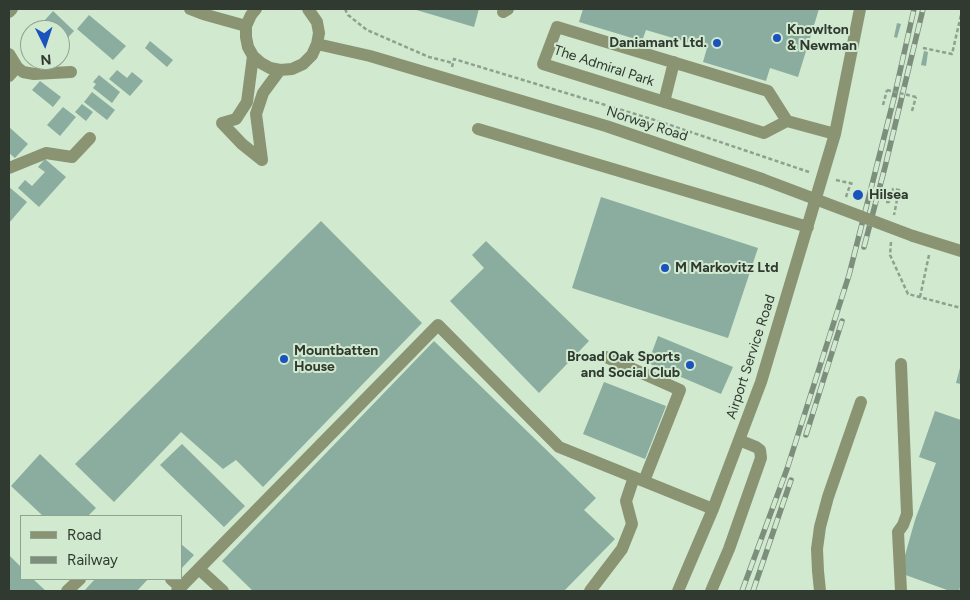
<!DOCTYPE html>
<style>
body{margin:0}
#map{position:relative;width:970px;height:600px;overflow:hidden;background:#d0e9cf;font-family:Figtree,sans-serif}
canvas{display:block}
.frame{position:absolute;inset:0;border:10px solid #303a30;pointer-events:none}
.legend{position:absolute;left:20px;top:515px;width:162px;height:65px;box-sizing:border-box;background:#d0e9cf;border:1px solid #90a38f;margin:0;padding:6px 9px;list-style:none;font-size:15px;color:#303a30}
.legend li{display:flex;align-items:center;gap:10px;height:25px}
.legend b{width:25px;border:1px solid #90a38f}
.north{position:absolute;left:20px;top:20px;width:50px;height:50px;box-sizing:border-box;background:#d0e9cf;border:1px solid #90a38f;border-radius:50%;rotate:176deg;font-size:14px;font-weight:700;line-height:20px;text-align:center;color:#303a30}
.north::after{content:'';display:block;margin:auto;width:18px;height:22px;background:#1a52be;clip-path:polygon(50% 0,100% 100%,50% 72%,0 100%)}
</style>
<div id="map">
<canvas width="970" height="600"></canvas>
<div class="frame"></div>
<ul class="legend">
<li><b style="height:6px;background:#8a9473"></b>Road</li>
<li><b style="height:6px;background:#7d8e7d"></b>Railway</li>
</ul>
<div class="north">N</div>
</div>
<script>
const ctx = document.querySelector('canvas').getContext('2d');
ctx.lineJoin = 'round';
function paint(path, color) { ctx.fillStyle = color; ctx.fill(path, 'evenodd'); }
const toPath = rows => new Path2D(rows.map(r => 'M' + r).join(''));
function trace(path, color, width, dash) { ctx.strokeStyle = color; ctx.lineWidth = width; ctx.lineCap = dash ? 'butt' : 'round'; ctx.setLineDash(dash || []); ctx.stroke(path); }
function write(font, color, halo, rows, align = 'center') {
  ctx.font = font + ' Figtree,sans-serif'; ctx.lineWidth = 4; ctx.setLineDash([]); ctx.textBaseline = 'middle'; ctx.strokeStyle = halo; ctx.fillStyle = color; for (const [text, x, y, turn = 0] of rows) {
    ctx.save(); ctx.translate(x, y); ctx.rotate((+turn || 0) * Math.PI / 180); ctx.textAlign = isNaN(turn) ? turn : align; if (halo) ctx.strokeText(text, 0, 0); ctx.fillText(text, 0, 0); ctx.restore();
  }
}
const building = toPath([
 [413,9,479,9,474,27],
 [583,9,819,9,798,77,770,68,766,81,703,62,707,48,646,30,642,41,579,22],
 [53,11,74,31,60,46,60,30,36,30],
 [89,15,126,46,113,60,77,29],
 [897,23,901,24,897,38,894,37],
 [150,41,173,60,167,67,145,48],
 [924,51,928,52,926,66,921,65],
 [39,60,52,60,47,66],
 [117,70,127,78,132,72,143,81,130,96,109,79],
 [99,75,120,92,112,103,93,88,96,84,93,82],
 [40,81,61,97,53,107,32,90],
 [92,92,115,110,107,120,84,102],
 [82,104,93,112,86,121,75,112],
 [63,107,76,117,60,136,47,125],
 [9,127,28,144,15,158,9,153],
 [45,159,66,177,39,207,18,188,25,180,32,186,45,172,38,167],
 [9,187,27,202,9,223],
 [601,197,758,248,728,338,572,288],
 [321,221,422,323,263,487,236,460,223,469,181,432,114,502,75,464],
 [486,241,589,341,539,393,450,301,484,268,472,255],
 [658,336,733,367,721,394,648,363],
 [434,341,596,498,584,510,615,539,564,591,253,591,222,561],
 [961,364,961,384,956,383],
 [604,382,666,406,645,459,583,434],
 [935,411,961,420,961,584,959,591,950,591,900,573,915,520,936,463,919,457],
 [182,444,245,506,224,527,160,465],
 [40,454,96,508,88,516,43,516,11,486],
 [181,544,194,555,181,569],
 [9,555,21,567,21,579,33,579,46,591,9,591],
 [95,579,148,579,137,591,84,591]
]);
const path = toPath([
 [345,9,348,15,367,30,429,57,453,63],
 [923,48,952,54,961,15],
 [452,67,454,59,658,121,809,172],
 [883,105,887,90],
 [912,111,916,97],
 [836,180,854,184],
 [846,197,851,182],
 [886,202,889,202,893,189,899,190,894,215],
 [891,242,890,255,908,294,961,308],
 [920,297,929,255]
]);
const minor = toPath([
 [190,9,203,14,246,26],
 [256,9,251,15,246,26,246,37,248,47,253,56,261,63,270,68,280,70,292,69,303,64,312,55,317,44,319,33,317,22,308,9],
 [9,12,12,9],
 [503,12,508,9],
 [317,44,370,56,606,126,762,179],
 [9,54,17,67,9,76],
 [253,56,247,102,236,119,222,123,242,144,262,160],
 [17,67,23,72,34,74,71,72],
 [664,102,674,62],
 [787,121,768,91,557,27,543,64,764,133,787,121,835,134],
 [478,129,808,227],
 [262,160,256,114,263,93,280,70],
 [9,168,46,153,72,157,90,138],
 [913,236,961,251],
 [606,357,680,390,644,481],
 [199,569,223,591],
 [171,579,181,588],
 [67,591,80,579],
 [177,591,438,325,559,447,713,509],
 [590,591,622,549,632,524,626,501,634,477],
 [678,591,713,509,761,382,835,134,860,9],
 [711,591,729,549,761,458,760,450,756,447,739,440],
 [820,591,818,571,817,549,820,527,828,497,861,402],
 [901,591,898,532,903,525,907,514,901,364]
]);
const rail = toPath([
 [864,247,885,167,923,9],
 [806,435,842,321],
 [742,591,787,469,849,275,894,98,914,9],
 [753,591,791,480]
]);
const pathBridge = toPath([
 [887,90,916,97]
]);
const minorBridge = toPath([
 [762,179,913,236]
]);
const markers = [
 [777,38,5,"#1a52be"],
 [717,43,5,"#1a52be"],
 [858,195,6,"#1a52be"],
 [665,268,5,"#1a52be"],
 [284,359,5,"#1a52be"],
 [690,365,5,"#1a52be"]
];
const poiNames = [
 ["Knowlton",787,30],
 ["& Newman",787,46],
 ["Daniamant Ltd.",707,43,"right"],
 ["Hilsea",869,195],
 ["M Markovitz Ltd",675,268],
 ["Mountbatten",294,351],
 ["House",294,367],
 ["Broad Oak Sports",680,357,"right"],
 ["and Social Club",680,373,"right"]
];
const streetNames = [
 ["The Admiral Park",604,66,18],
 ["Norway Road",647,124,18],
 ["Airport Service Road",751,357,-72]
];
paint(building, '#8aad9f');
trace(path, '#8ea18e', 2.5, [4, 2.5]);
trace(minor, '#8a9473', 12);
trace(rail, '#7d8e7d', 5.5);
trace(rail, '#d0e9cf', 4, [11]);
trace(pathBridge, '#8ea18e', 2.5, [4, 2.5]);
trace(minorBridge, '#8a9473', 12);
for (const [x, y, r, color] of markers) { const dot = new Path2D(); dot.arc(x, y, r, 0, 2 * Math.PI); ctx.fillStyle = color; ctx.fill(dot); trace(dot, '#d0e9cf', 2); }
write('bold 14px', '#303a30', '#d0e9cf', poiNames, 'left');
write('14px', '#303a30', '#d0e9cf', streetNames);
</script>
